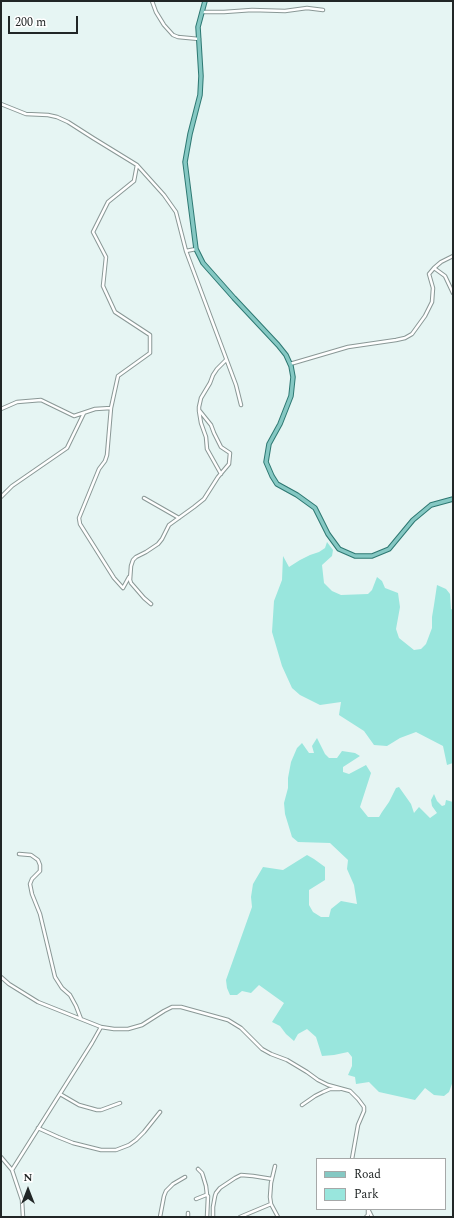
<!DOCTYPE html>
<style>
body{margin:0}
#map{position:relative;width:454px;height:1218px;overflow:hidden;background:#e6f5f3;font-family:Spectral,serif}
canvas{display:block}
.frame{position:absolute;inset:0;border:2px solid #212626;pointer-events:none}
.legend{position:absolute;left:316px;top:1158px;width:130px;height:52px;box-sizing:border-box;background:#fff;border:1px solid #a6a8a8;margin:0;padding:5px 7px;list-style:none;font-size:12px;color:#212626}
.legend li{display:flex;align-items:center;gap:8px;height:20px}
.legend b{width:20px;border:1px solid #a6a8a8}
.north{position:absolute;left:8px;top:1170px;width:40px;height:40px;-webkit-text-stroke:3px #fff;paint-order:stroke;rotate:0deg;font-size:11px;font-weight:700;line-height:16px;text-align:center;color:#212626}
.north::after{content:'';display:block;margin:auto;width:14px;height:18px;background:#212626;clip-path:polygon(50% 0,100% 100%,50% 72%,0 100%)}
.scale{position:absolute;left:8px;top:16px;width:70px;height:18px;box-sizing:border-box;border:2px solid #212626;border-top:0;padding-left:5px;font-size:12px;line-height:14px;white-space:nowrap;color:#212626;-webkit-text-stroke:3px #fff;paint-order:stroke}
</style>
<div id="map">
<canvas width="454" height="1218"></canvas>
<div class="frame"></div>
<ul class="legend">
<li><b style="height:5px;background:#85c8c3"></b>Road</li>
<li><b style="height:11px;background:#99e6dd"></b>Park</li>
</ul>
<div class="north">N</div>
<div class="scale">200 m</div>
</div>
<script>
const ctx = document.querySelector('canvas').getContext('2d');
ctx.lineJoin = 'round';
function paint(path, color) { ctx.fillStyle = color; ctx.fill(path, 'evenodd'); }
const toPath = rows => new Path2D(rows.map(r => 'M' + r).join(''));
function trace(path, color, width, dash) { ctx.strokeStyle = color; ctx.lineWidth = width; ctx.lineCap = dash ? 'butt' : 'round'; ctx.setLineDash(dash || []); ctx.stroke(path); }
const green = toPath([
 [327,542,333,550,332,556,322,565,324,583,332,591,341,595,368,594,372,590,377,577,382,581,385,588,398,593,400,607,396,629,399,638,414,650,421,649,426,644,432,628,432,617,434,605,437,585,446,589,450,594,451,609,453,610,453,763,447,765,443,746,416,732,400,738,387,746,374,745,364,731,339,715,341,702,320,705,300,695,292,688,282,666,272,632,274,601,282,580,283,556,289,567,300,560,310,555,319,552,325,548],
 [317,738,325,754,329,758,337,758,342,751,355,753,360,756,343,767,343,772,349,774,366,765,371,773,360,807,368,817,379,817,382,812,389,802,396,788,399,787,411,804,414,813,419,807,430,818,437,813,432,806,431,800,434,794,437,801,442,806,445,805,446,800,453,802,453,1081,449,1092,444,1096,434,1095,425,1088,415,1100,379,1092,369,1082,356,1084,355,1077,348,1075,352,1066,352,1057,348,1052,334,1055,322,1056,316,1037,307,1029,298,1034,294,1041,286,1034,280,1026,272,1022,284,1003,259,985,251,993,242,991,237,995,230,995,227,988,226,980,252,907,251,897,253,884,263,867,283,870,307,855,314,859,325,867,325,880,309,890,309,905,313,912,321,917,329,917,331,909,341,901,357,904,354,885,347,869,348,860,330,843,298,842,292,837,285,814,284,803,288,788,288,778,291,762,297,748,302,743,309,753,314,753,312,746]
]);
const minor = toPath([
 [152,1,156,12,164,25,173,35,178,37,199,39],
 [202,12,224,12,252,10,285,11,307,8,323,10],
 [1,104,26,114,48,115,57,117,68,122,93,138,137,165,164,195,176,212,186,251,236,385,241,405],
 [186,251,196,249],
 [434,268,441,262,453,256],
 [290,364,348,347,396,340,405,338,412,334,425,316,432,302,433,288,429,274,434,268,445,276,453,293],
 [111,408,107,455,105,461,99,469,79,518,80,524,114,578,123,588,129,577],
 [1,409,17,402,41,400,74,416,95,409,111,408,118,376,150,353,150,335,115,312,103,286,106,257,93,232,108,202,134,181,137,165],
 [199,411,201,423,206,437,207,449,221,474],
 [1,497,12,486,67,448,84,413],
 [144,498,179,518],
 [151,604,144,598,131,583,130,580,131,566,133,560,136,557,146,552,158,544,162,539,169,525,194,507,204,499,218,477,229,464,230,453,221,447,214,433,211,425,199,410,199,407,201,398,210,383,213,375,217,369,226,360],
 [19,854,31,855,38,860,40,865,40,871,32,879,30,884,32,894,40,914,55,977,62,988,70,995,76,1006,81,1019],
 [1,977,9,984,38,1002,101,1027,92,1043,12,1170],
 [101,1027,114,1029,128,1029,142,1025,164,1011,172,1007,181,1007,228,1020,241,1028,262,1049,271,1054,287,1060,307,1072,318,1080,328,1085,350,1091,358,1099,364,1107,364,1111,358,1125,352,1159],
 [60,1094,79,1105,97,1110,101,1110,120,1103],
 [302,1105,315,1096,323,1092,330,1089,340,1089],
 [38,1128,58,1137,73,1143,101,1150,116,1150,129,1145,136,1140,144,1132,160,1112],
 [1,1157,12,1170,22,1200,23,1217],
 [275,1166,271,1183,270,1197,271,1204,278,1217],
 [198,1169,202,1173,203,1176,206,1186,207,1195],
 [196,1199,206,1195,208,1196,207,1217],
 [369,1211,372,1217],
 [188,1213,188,1217],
 [160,1217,164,1196,166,1191,173,1184,185,1177],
 [213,1217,213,1207,215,1196,216,1193,220,1188,235,1178,241,1175,253,1176,272,1179],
 [240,1217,271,1204],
 [366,1217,368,1215,368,1209]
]);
const major = toPath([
 [205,1,198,27,201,76,200,95,190,134,185,162,196,249,203,263,234,298,278,345,286,355,291,366,293,377,291,396,280,424,269,444,266,462,272,476,277,484,297,495,315,508,328,534,339,549,355,556,372,556,389,549,413,520,431,505,453,499]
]);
paint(green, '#99e6dd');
trace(minor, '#8a9896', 4.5);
trace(major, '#2d7872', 5.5);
trace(minor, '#fff', 2.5);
trace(major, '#85c8c3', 3.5);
</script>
